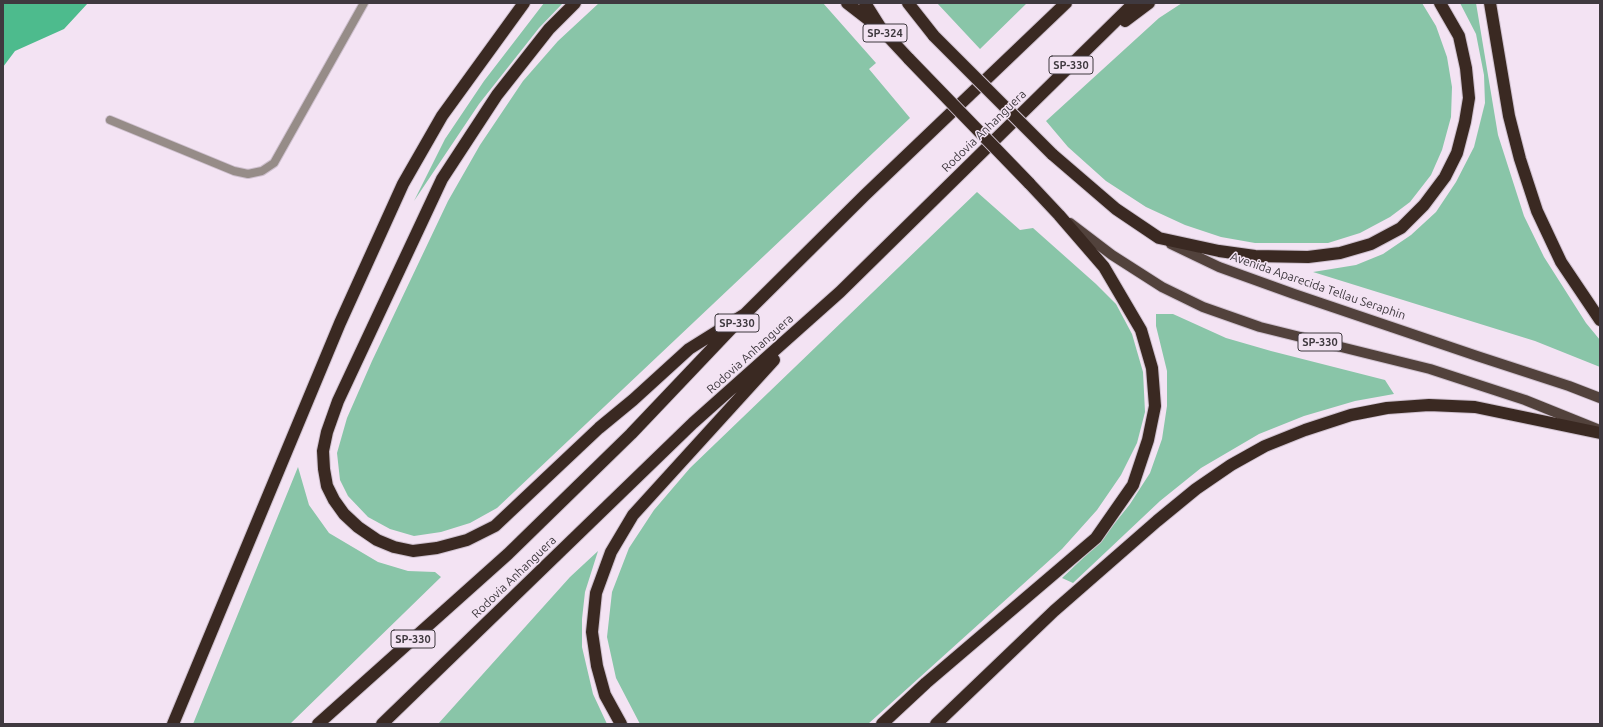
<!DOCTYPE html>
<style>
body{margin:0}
#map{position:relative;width:1603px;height:727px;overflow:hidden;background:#f3e3f3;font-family:Ubuntu,sans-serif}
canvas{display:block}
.frame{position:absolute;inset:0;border:4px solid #3f393f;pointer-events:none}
</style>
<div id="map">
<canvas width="1603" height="727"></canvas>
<div class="frame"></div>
</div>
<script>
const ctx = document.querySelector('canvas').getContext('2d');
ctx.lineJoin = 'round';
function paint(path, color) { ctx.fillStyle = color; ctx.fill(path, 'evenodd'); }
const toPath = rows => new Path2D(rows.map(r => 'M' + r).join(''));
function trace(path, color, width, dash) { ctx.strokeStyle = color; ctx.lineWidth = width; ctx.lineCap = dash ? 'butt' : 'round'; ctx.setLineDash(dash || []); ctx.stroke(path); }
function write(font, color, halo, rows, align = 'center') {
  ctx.font = font + ' Ubuntu,sans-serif'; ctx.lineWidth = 3; ctx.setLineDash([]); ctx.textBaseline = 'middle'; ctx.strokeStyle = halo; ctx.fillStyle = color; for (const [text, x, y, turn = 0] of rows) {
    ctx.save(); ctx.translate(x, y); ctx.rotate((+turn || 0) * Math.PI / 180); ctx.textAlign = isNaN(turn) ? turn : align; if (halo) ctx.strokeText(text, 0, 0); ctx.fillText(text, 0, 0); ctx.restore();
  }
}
const green = toPath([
 [544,3,563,3,539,28,479,104,414,201,445,139,484,81],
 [599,3,823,3,876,63,869,69,910,118,497,508,470,523,441,532,414,536,390,529,368,517,348,496,340,480,337,453,347,418,372,361,448,201,480,145,523,81,558,41],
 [937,3,1027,3,980,49],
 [1182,3,1422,3,1436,26,1447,57,1452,87,1451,117,1442,150,1431,175,1410,202,1390,217,1360,233,1328,243,1255,243,1221,237,1185,225,1146,207,1106,181,1068,147,1046,121,1159,18],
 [1460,3,1476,3,1498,135,1524,216,1544,257,1586,323,1600,340,1600,367,1535,341,1313,272,1356,265,1383,254,1411,235,1436,212,1456,182,1474,147,1485,103,1484,75,1476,34],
 [977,192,1020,230,1033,228,1096,284,1116,304,1132,334,1143,372,1145,412,1137,443,1121,475,1097,510,1062,549,868,724,640,724,616,678,607,637,612,592,629,548,654,510,690,468],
 [1156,314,1173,314,1226,338,1271,351,1385,380,1394,394,1355,401,1304,416,1259,434,1201,468,1160,501,1073,583,1062,578,1099,543,1130,504,1150,473,1162,439,1167,406,1167,371,1156,326],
 [298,467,309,505,329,533,378,562,408,571,435,572,441,577,290,724,193,724],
 [598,551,585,592,582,619,582,647,593,694,607,724,438,724,570,577]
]);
const forest = toPath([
 [3,3,88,3,64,29,15,51,3,67]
]);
const lane = toPath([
 [110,120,234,171,248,174,262,171,274,163,364,3]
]);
const primary = toPath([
 [1070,223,1112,255,1162,287,1203,307,1260,327,1430,369,1525,400,1597,429],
 [1171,244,1219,267,1294,294,1477,356,1569,386,1600,398]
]);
const highway = toPath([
 [575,3,549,29,497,95,442,179,338,401,327,432,323,451,324,469,327,486,334,500,344,514,358,527,377,540,394,547,413,551,437,548,467,540,495,526,599,428,633,400,689,349,745,314],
 [847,3,878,27],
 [865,3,882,30,909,59],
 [908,3,934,36],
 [1490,3,1509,116,1520,159,1537,211,1561,262,1600,320],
 [1125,21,1149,3],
 [1052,154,1116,209,1159,238,1219,251,1255,256,1308,257,1340,253,1371,244,1401,228,1424,205,1445,177,1457,153,1465,122,1469,98,1466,68,1459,36,1440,3],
 [173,724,340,323,403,184,442,116,524,3],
 [318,724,508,554,631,434,745,314,865,195,1066,3],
 [382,724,693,423,840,292,1134,3],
 [621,724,605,695,597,666,592,632,596,593,611,552,633,515,774,360],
 [882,724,926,683,1096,538,1133,485,1148,440,1155,406,1152,368,1141,330,1104,267,1059,215,1029,183],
 [936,724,1054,611,1157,521,1196,489,1231,465,1265,446,1305,430,1351,415,1387,408,1429,405,1475,407,1600,433]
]);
const highwayBridge = toPath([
 [934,36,1052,154],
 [909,59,1029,183]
]);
const shields = [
 [885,33,44],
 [1071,65,44],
 [737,323,44],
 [1320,342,44],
 [413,639,44]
];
const shieldNames = [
 ["SP-324",885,33],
 ["SP-330",1071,65],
 ["SP-330",737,323],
 ["SP-330",1320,342],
 ["SP-330",413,639]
];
const streetNames = [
 ["Rodovia Anhanguera",984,131,-44],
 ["Avenida Aparecida Tellau Seraphin",1318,286,19],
 ["Rodovia Anhanguera",750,354,-42],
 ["Rodovia Anhanguera",514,577,-44]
];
paint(green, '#89c5a8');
paint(forest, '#4dbb8d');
trace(lane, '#cfc1cf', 10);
trace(primary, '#cfc1cf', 12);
trace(highway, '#cfc1cf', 14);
trace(lane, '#968c88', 8);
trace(primary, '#52423c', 10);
trace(highway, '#3a2922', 12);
trace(highwayBridge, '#cfc1cf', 14, []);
trace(highwayBridge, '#3a2922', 12);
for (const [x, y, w] of shields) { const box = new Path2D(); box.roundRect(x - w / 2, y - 9, w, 18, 3); ctx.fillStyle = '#f3e3f3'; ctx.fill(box); trace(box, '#3f393f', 1); }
write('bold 11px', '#3f393f', null, shieldNames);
write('12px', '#3f393f', '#f3e3f3', streetNames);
</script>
